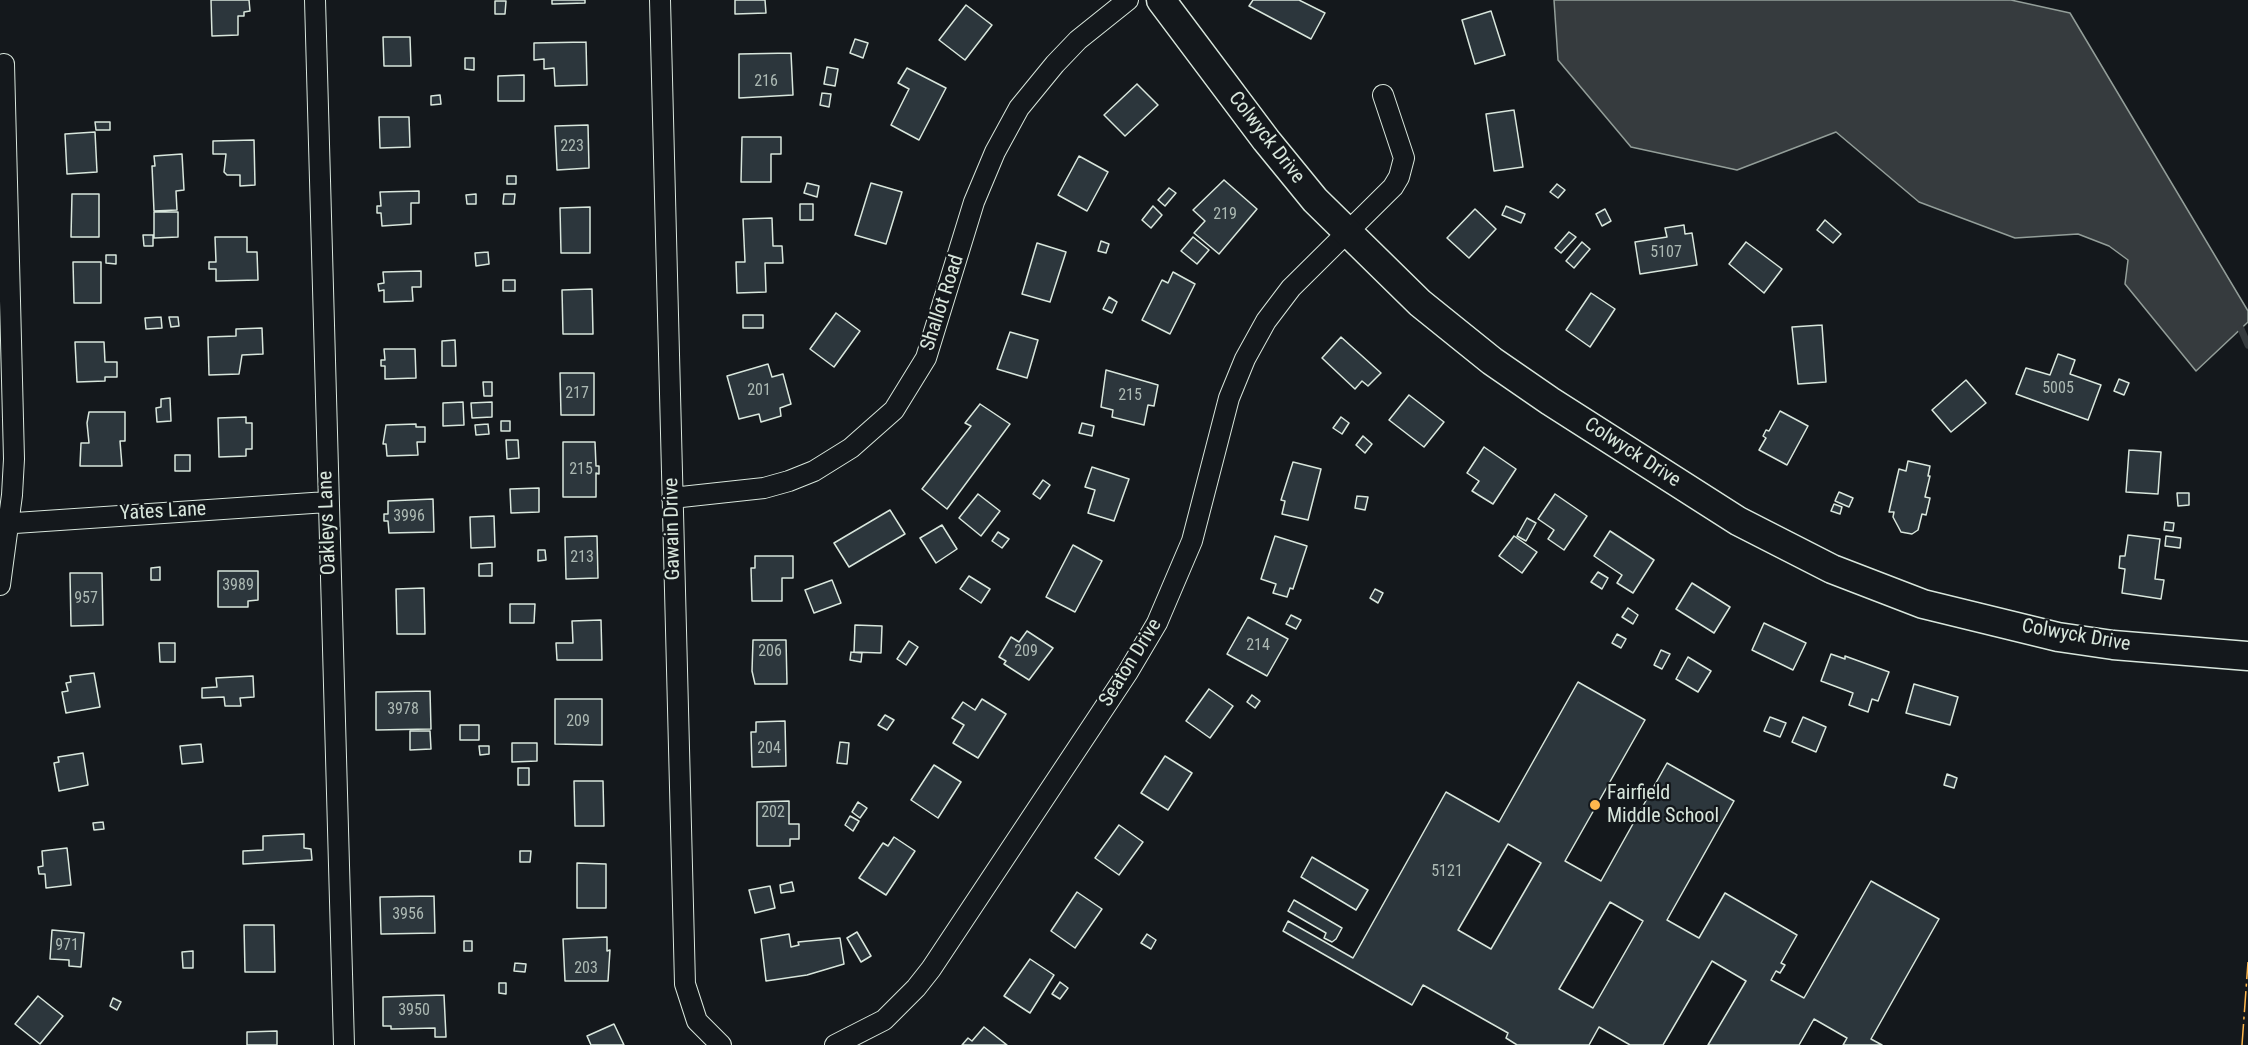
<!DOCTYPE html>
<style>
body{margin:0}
canvas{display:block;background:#14181c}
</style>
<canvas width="2248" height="1045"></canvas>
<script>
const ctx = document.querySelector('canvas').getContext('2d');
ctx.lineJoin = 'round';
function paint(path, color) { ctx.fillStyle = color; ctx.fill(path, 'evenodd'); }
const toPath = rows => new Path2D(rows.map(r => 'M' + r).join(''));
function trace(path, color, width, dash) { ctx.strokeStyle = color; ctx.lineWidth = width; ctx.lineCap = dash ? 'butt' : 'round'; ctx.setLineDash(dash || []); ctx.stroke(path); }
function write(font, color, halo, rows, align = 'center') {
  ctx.font = font + ' "Roboto Condensed",sans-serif'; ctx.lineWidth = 4.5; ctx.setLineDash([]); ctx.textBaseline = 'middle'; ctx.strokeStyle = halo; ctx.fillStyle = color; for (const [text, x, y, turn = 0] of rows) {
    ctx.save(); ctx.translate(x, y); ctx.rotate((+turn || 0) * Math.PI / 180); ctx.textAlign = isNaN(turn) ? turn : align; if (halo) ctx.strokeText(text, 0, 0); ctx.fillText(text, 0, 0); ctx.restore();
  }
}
const water = toPath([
 [1554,0,2011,0,2070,13,2248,311,2248,322,2196,371,2125,284,2128,260,2109,246,2078,234,2015,238,1919,202,1836,132,1737,170,1631,147,1558,60,1554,0]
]);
const stream = toPath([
 [2241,329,2248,345]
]);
const building = toPath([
 [211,0,249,0,250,11,244,12,244,16,238,16,238,35,212,36,211,0],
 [552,0,585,0,585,3,552,4,552,0],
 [735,0,765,0,766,13,735,14,735,0],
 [1253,0,1299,0,1325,13,1311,39,1249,6,1253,0],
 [495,1,506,1,505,14,495,14,495,1],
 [966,5,992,25,965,60,939,40,966,5],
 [1491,11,1505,55,1475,64,1462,20,1491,11],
 [383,37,410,37,411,66,384,66,383,37],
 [855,39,868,43,863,58,850,53,855,39],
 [586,42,587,85,555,86,554,68,544,69,544,59,534,60,534,43,586,42],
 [791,53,793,95,739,98,739,54,791,53],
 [465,58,474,58,474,70,465,69,465,58],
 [827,67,838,69,835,86,824,84,827,67],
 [907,68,946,88,919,140,891,125,909,89,898,83,907,68],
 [524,75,524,101,498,101,498,76,524,75],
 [1137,84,1158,105,1125,136,1104,115,1137,84],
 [822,93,831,94,829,107,820,105,822,93],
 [440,95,441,104,431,105,431,96,440,95],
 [1514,110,1523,167,1494,171,1486,114,1514,110],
 [379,117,409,117,410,147,380,148,379,117],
 [95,122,110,122,110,130,96,130,95,122],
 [588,125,589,168,557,170,555,126,588,125],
 [95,132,97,172,67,174,65,134,95,132],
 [742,137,781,137,781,154,771,154,771,182,741,182,742,137],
 [254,140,255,185,240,186,240,175,227,175,224,172,226,154,213,154,213,141,254,140],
 [182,154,184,190,176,191,177,210,154,211,152,166,155,166,154,156,182,154],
 [1079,156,1108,172,1087,211,1058,195,1079,156],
 [507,176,516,176,516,184,507,184,507,176],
 [1224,180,1257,209,1219,254,1194,233,1205,221,1193,210,1224,180],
 [807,183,819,186,817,197,804,193,807,183],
 [871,183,902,192,886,244,855,235,871,183],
 [1557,184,1565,190,1558,198,1550,192,1557,184],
 [1169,188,1176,193,1165,206,1158,200,1169,188],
 [419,191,419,203,411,203,411,224,382,226,381,213,377,213,377,206,381,206,380,192,419,191],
 [72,194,99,194,99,237,71,237,72,194],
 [476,194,476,204,467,204,466,195,476,194],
 [504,194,515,194,514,204,503,204,504,194],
 [800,204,813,204,813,220,800,220,800,204],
 [1153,206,1162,215,1151,228,1142,220,1153,206],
 [1506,206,1525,214,1521,223,1502,215,1506,206],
 [590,207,590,253,561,253,560,208,590,207],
 [1475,209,1496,229,1469,258,1447,238,1475,209],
 [1605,209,1611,221,1602,226,1596,214,1605,209],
 [154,212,178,212,178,237,154,238,154,212],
 [772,218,773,246,782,246,783,263,765,263,766,292,737,293,736,262,745,262,743,219,772,218],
 [1825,220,1841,234,1833,243,1817,230,1825,220],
 [1684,225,1685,234,1692,233,1697,265,1640,274,1635,242,1667,237,1665,228,1684,225],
 [1569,232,1576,237,1561,253,1555,248,1569,232],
 [143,235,153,235,153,246,144,246,143,235],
 [215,237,247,237,247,252,257,252,258,280,216,281,216,269,209,269,209,262,216,262,215,237],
 [1193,237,1209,250,1197,264,1181,251,1193,237],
 [1101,241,1109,244,1106,253,1098,251,1101,241],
 [1582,242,1590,249,1574,268,1566,261,1582,242],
 [1746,242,1782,269,1764,293,1729,264,1746,242],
 [1037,243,1066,252,1050,302,1022,294,1037,243],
 [488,252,489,264,476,266,475,253,488,252],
 [106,255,116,255,116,264,106,263,106,255],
 [73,262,101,262,101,303,74,303,73,262],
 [421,271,421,287,412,287,413,301,384,302,384,290,379,291,378,284,384,283,383,272,421,271],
 [1173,272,1195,284,1170,334,1142,320,1162,280,1168,283,1173,272],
 [503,280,515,280,515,291,503,291,503,280],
 [592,289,593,334,563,334,562,290,592,289],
 [1591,293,1615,309,1590,347,1566,330,1591,293],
 [1109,297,1117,302,1112,313,1103,309,1109,297],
 [836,313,860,331,834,367,810,349,836,313],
 [743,315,763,315,763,328,743,328,743,315],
 [161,317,162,328,146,329,145,318,161,317],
 [169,317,178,317,179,326,171,327,169,317],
 [1822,325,1826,382,1798,384,1792,327,1822,325],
 [262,328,263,354,242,355,239,374,209,375,208,337,236,336,236,329,262,328],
 [1010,332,1038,340,1027,378,997,369,1010,332],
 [1341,337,1381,373,1368,386,1362,381,1355,389,1322,358,1341,337],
 [455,340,456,366,442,366,442,341,455,340],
 [75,342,104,342,105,362,117,362,117,377,105,377,105,381,77,382,75,342],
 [384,349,415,349,416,378,385,379,385,366,381,366,381,360,385,360,384,349],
 [2058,354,2075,360,2070,374,2101,385,2088,420,2016,394,2026,368,2050,375,2058,354],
 [768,364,772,377,783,374,791,404,780,408,781,416,761,422,759,414,739,419,727,376,768,364],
 [1106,370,1158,385,1154,406,1148,405,1144,425,1112,417,1113,410,1101,407,1106,370],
 [560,373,594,373,594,415,561,415,560,373],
 [2119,379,2129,383,2124,395,2114,391,2119,379],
 [1966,380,1986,403,1951,432,1932,410,1966,380],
 [483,382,492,382,492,396,484,396,483,382],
 [1409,395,1444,422,1424,447,1389,420,1409,395],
 [170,398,171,421,157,422,156,408,161,407,161,399,170,398],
 [463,402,464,425,443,426,443,403,463,402],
 [492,402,492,417,472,418,471,403,492,402],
 [980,404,1010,424,947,509,922,489,971,426,965,423,980,404],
 [1780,411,1808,426,1787,465,1759,450,1766,438,1763,436,1766,430,1769,431,1780,411],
 [89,412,125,412,125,441,120,441,122,466,80,466,81,443,89,443,87,423,89,412],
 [246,417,246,423,252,423,252,449,246,449,246,456,219,457,218,418,246,417],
 [1341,417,1349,423,1342,434,1333,428,1341,417],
 [501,421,510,421,510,431,501,431,501,421],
 [1082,423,1094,426,1092,436,1079,433,1082,423],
 [416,424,416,427,425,427,425,442,417,442,418,455,387,456,386,444,383,444,386,425,416,424],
 [488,424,489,434,476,435,475,425,488,424],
 [1363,436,1372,444,1365,453,1356,445,1363,436],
 [506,440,518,440,519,458,507,459,506,440],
 [563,442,595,442,596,466,599,466,599,474,596,473,596,497,563,497,563,442],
 [1484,447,1516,469,1493,504,1472,491,1479,481,1467,473,1484,447],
 [2129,450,2161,452,2158,494,2126,492,2129,450],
 [175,455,190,455,190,471,175,471,175,455],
 [1908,461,1930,466,1928,476,1930,476,1925,497,1930,498,1926,515,1922,514,1918,530,1912,534,1901,532,1893,517,1894,512,1889,512,1899,469,1906,471,1908,461],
 [1293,462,1321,469,1308,520,1282,514,1285,501,1281,500,1293,462],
 [1092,467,1129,479,1114,521,1088,513,1095,490,1085,487,1092,467],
 [1043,480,1050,485,1040,499,1033,494,1043,480],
 [539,488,539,512,511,513,510,489,539,488],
 [1839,492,1853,498,1849,507,1835,501,1839,492],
 [2177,493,2189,493,2189,505,2178,506,2177,493],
 [978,494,1000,511,981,536,959,518,978,494],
 [1555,494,1587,516,1564,550,1548,539,1554,530,1538,519,1555,494],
 [1357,496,1368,497,1365,510,1355,508,1357,496],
 [433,499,434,532,389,533,388,521,384,521,384,514,388,514,388,501,433,499],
 [1834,504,1842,507,1840,514,1831,511,1834,504],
 [890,510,905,534,849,567,834,543,890,510],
 [494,516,495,547,471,548,470,517,494,516],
 [1527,518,1536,523,1526,541,1517,536,1527,518],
 [2165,522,2174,523,2173,531,2164,530,2165,522],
 [942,525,957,549,936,563,920,538,942,525],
 [1610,531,1654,560,1633,593,1617,583,1622,575,1594,556,1610,531],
 [998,532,1009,539,1002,548,992,541,998,532],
 [2128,535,2160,539,2155,579,2164,580,2161,599,2122,593,2125,569,2119,568,2120,556,2125,556,2128,535],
 [597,536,598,578,566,579,565,537,597,536],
 [1275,536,1307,546,1293,589,1290,588,1287,597,1273,593,1276,584,1261,579,1275,536],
 [1514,536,1537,552,1522,573,1499,556,1514,536],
 [2166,536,2181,538,2180,548,2165,546,2166,536],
 [1073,545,1102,561,1075,612,1046,597,1073,545],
 [538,550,545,550,546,560,538,561,538,550],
 [755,556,793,556,793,578,782,578,782,601,752,601,751,568,755,568,755,556],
 [492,563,492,576,479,576,479,564,492,563],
 [160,567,160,580,151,580,151,568,160,567],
 [218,571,258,571,258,600,248,601,248,607,218,607,218,571],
 [1598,572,1608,578,1602,589,1591,582,1598,572],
 [70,573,102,573,103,625,71,626,70,573],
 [969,576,990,589,981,603,960,589,969,576],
 [832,580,841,603,814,613,805,590,832,580],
 [1692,583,1730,607,1714,633,1676,609,1692,583],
 [424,588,425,634,397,634,396,589,424,588],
 [1375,589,1383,593,1378,603,1370,598,1375,589],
 [510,604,535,604,534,623,510,623,510,604],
 [1628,608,1638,615,1633,624,1622,617,1628,608],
 [1291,615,1301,620,1296,629,1286,624,1291,615],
 [1248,617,1288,639,1267,676,1227,654,1248,617],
 [601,620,602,660,557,660,556,643,573,643,572,621,601,620],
 [1764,623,1806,643,1793,670,1752,650,1764,623],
 [855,625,882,626,881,653,854,652,855,625],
 [1027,631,1053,648,1029,680,1004,664,1006,661,999,657,1011,637,1019,642,1027,631],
 [1617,634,1626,639,1621,648,1612,643,1617,634],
 [753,640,786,640,787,684,755,684,752,671,753,640],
 [909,641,918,647,906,665,897,659,909,641],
 [159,643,175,643,175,662,160,662,159,643],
 [1661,650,1670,654,1662,669,1654,665,1661,650],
 [851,652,862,653,861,662,850,660,851,652],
 [1831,654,1845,659,1845,656,1889,672,1878,701,1872,699,1868,712,1849,705,1853,693,1821,681,1831,654],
 [1688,657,1711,671,1698,692,1676,679,1688,657],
 [94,673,100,707,66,713,62,692,68,691,66,683,71,682,70,676,94,673],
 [253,676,254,697,240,698,241,706,225,706,224,697,202,698,202,688,217,687,216,678,253,676],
 [1578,682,1645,720,1565,861,1601,881,1667,763,1734,801,1667,920,1699,938,1725,893,1797,935,1781,963,1785,965,1780,973,1776,971,1771,980,1804,998,1871,881,1939,919,1871,1039,1882,1045,1843,1045,1847,1038,1814,1019,1799,1045,1708,1045,1746,981,1712,961,1663,1045,1630,1045,1599,1027,1589,1045,1517,1045,1506,1038,1508,1033,1423,985,1412,1005,1283,931,1288,921,1353,958,1446,792,1499,822,1578,682],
 [1508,844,1541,863,1491,949,1458,930,1508,844],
 [1610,902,1643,921,1593,1008,1559,989,1610,902],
 [1914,684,1958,697,1950,725,1906,713,1914,684],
 [1209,689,1233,706,1210,738,1186,721,1209,689],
 [430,691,431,729,376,730,376,692,430,691],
 [1252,695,1260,701,1255,708,1247,702,1252,695],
 [555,699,602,699,602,745,555,744,555,699],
 [982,699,1006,714,978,758,953,743,964,725,952,718,963,702,975,710,982,699],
 [885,715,894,720,887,730,878,725,885,715],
 [1770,717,1786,723,1780,737,1764,731,1770,717],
 [1803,717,1826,727,1816,752,1792,742,1803,717],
 [785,721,786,766,752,767,751,732,756,732,756,722,785,721],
 [460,725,479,725,479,740,460,740,460,725],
 [410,731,430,731,431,749,410,750,410,731],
 [840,742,849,743,847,764,837,763,840,742],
 [512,743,537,743,537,761,512,762,512,743],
 [201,744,203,762,182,764,180,746,201,744],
 [479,746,489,746,489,754,480,755,479,746],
 [83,753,88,785,59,791,54,763,59,762,58,757,83,753],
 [1165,756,1192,773,1168,810,1141,793,1165,756],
 [934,765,961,782,938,818,911,800,934,765],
 [518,768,529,768,529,785,518,785,518,768],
 [1947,774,1957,778,1954,788,1944,785,1947,774],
 [574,781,603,781,604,826,575,826,574,781],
 [789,801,789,824,799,824,799,839,790,839,790,846,757,846,757,802,789,801],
 [858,802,867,808,860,818,852,812,858,802],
 [850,816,859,821,853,831,845,825,850,816],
 [103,822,104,829,94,830,93,823,103,822],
 [1119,825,1143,842,1119,875,1095,858,1119,825],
 [304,834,304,848,311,849,312,860,243,864,243,851,263,850,263,836,304,834],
 [894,837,915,851,886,895,859,878,883,843,888,846,894,837],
 [67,848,71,885,46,888,45,874,39,874,38,867,43,866,42,851,67,848],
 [520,851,531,851,530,862,520,862,520,851],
 [1312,857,1368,890,1356,910,1301,877,1312,857],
 [577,863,606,864,606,908,577,908,577,863],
 [792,882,794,891,781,893,780,885,792,882],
 [770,886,775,908,755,913,749,890,770,886],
 [1077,892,1102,909,1075,948,1051,931,1077,892],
 [434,896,435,933,381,934,380,897,434,896],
 [1294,900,1342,928,1336,939,1332,942,1324,938,1326,933,1288,911,1294,900],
 [244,925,274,925,275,972,245,972,244,925],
 [52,930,84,933,81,967,69,966,69,960,50,959,52,930],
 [857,932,871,956,861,962,847,938,857,932],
 [789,934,791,947,799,945,798,942,840,938,844,964,807,975,766,981,761,939,789,934],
 [1147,934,1156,940,1151,949,1141,943,1147,934],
 [607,937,607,951,610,950,608,981,565,981,563,939,607,937],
 [464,941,472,941,472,951,464,951,464,941],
 [193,951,193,968,183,968,182,952,193,951],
 [1030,959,1054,975,1030,1013,1004,996,1030,959],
 [515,963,526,964,525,972,514,971,515,963],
 [1060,982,1068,988,1060,999,1052,994,1060,982],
 [499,983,506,983,506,994,499,993,499,983],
 [444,995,446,1037,435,1037,435,1028,391,1029,391,1026,383,1026,383,997,444,995],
 [38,996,63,1016,40,1044,15,1024,38,996],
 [113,998,121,1002,117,1010,110,1006,113,998],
 [614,1024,624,1045,591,1045,587,1036,614,1024],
 [984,1027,1007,1045,962,1045,968,1038,972,1041,984,1027],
 [277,1031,277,1045,247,1045,247,1032,277,1031]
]);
const street = toPath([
 [315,0,344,1045],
 [660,0,685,984,697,1021,721,1045],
 [672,498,764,488,789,481,814,471,851,448,894,410,926,358,974,202,995,152,1019,108,1055,64,1078,40,1128,0],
 [0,524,327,502],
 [0,585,12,495,14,459,4,64],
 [835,1045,884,1020,916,988,931,969,1128,672,1157,623,1192,541,1229,398,1245,359,1266,321,1291,288,1393,187,1399,177,1404,158,1383,95]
]);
const secondary = toPath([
 [1161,0,1266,140,1315,200,1420,303,1492,361,1550,401,1738,521,1832,569,1923,604,2058,637,2113,645,2248,656]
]);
const power = toPath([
 [2242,1045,2248,962]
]);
const markers = [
 [1595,805,6,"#ffb74d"]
];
const numberNames = [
 ["216",766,82],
 ["223",572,147],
 ["219",1225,215],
 ["5107",1666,253],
 ["5005",2058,389],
 ["201",759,391],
 ["217",577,394],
 ["215",1130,396],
 ["215",581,470],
 ["3996",409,517],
 ["213",582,558],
 ["3989",238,586],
 ["957",86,599],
 ["214",1258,646],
 ["206",770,652],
 ["209",1026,652],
 ["3978",403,710],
 ["209",578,722],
 ["204",769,749],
 ["202",773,813],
 ["5121",1447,872],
 ["3956",408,915],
 ["971",67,946],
 ["203",586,969],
 ["3950",414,1011]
];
const streetNames = [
 ["Colwyck Drive",1266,138,52],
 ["Shallot Road",943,303,-72],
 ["Colwyck Drive",1632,453,33],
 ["Yates Lane",163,512,-3],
 ["Oakleys Lane",328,523,-92],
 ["Gawain Drive",673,529,-91],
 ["Colwyck Drive",2076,636,10],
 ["Seaton Drive",1131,663,-58]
];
const poiNames = [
 ["Fairfield",1607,794],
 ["Middle School",1607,817]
];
paint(water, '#363b3e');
trace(water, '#939e99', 1.5);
trace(stream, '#363b3e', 7);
paint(building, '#2c363c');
trace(building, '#d8e6dc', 1.5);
trace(street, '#d8e6dc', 22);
trace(secondary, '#d8e6dc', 31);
trace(street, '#14181c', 20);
trace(secondary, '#14181c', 28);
trace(power, '#ffb74d', 1.5, [21, 4.5, 3, 4.5]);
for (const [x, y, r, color] of markers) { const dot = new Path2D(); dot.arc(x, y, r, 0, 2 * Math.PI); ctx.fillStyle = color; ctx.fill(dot); trace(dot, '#14181c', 2); }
write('16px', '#adbab4', null, numberNames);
write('20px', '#d8e6dc', '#14181c', streetNames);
write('20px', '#d8e6dc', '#14181c', poiNames, 'left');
</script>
